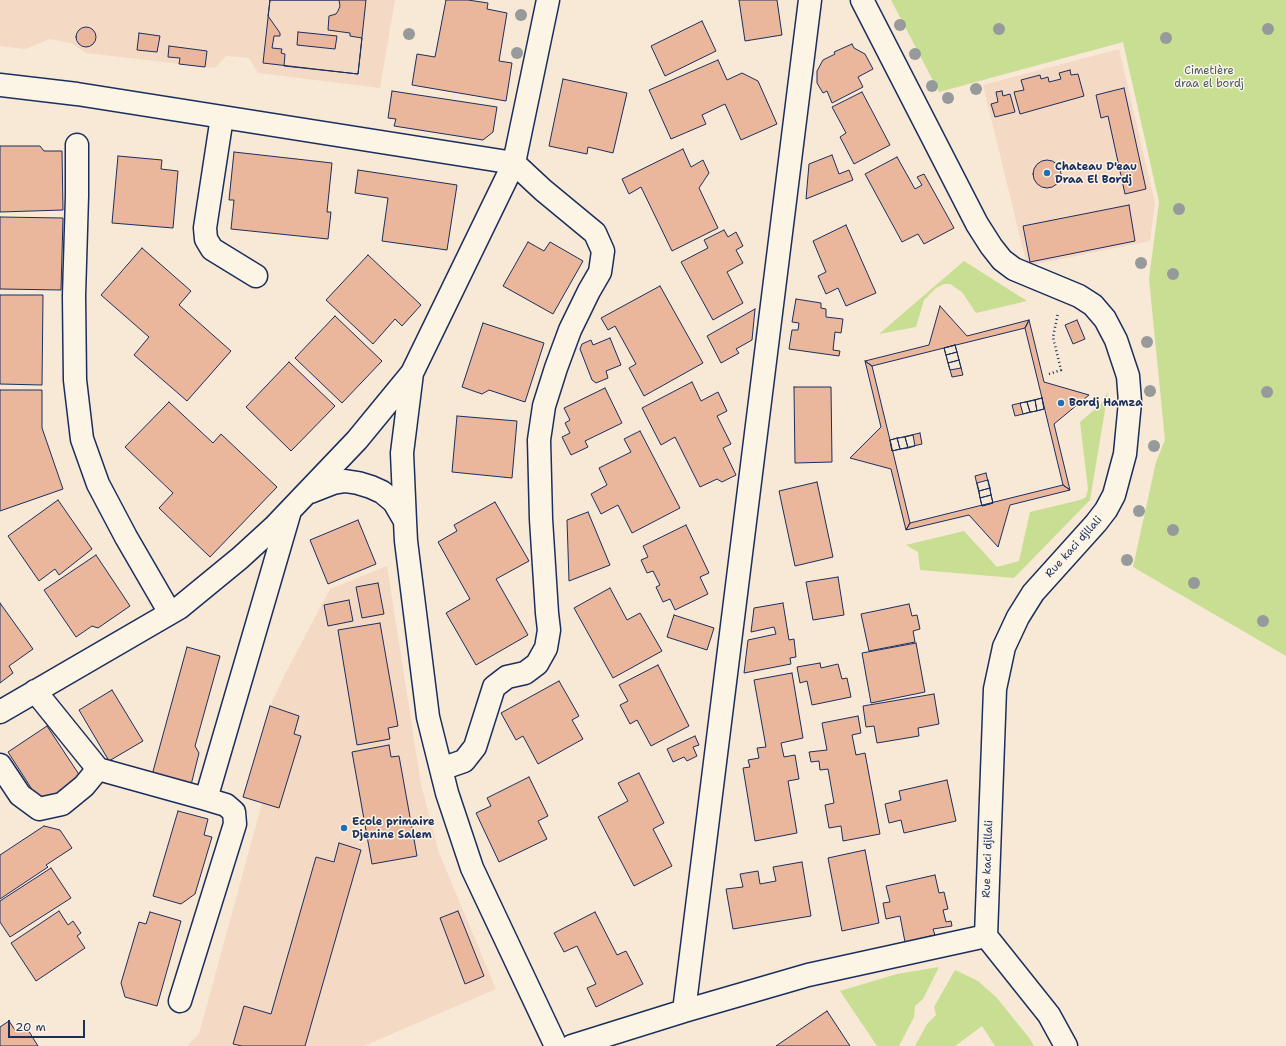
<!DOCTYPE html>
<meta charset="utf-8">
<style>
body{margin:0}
#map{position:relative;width:1286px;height:1046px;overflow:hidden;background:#f8e8d6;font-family:"Shantell Sans",sans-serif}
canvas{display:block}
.scale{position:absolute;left:8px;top:1020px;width:77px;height:18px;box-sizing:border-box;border:2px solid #1b2f5e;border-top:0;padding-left:5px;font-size:12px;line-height:14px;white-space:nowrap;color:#1b2f5e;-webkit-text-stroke:3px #fcf5e5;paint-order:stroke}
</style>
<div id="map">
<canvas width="1286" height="1046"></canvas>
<div class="scale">20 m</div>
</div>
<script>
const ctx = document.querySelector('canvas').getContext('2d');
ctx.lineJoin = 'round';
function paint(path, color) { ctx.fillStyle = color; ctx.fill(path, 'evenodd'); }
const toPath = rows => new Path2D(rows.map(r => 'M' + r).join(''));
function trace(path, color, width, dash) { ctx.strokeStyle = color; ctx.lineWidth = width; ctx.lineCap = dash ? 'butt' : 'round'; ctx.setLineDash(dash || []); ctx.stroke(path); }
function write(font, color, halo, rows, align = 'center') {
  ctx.font = font + ' "Shantell Sans",sans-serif'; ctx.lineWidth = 3; ctx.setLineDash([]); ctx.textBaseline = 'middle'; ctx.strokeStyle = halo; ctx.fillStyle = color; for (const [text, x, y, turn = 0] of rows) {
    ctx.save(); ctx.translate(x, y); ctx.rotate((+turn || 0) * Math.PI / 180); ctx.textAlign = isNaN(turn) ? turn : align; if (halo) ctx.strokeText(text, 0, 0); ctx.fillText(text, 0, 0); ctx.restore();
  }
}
const built = toPath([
 [0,0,395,0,380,88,258,73,249,58,226,56,215,68,86,53,71,43,50,39,25,49,0,46],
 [1119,49,1155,203,1150,241,1027,266,983,85],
 [387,566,421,784,439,853,496,989,364,1046,187,1046,199,1034,262,803,270,706,285,674,330,589]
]);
const green = toPath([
 [891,0,1286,0,1286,656,1133,567,1156,462,1165,440,1149,279,1159,202,1123,42,939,92],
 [964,261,1027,301,976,313,962,292,950,284,944,284,936,288,924,300,916,327,879,334],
 [1108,392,1090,500,1014,578,920,570,918,552,906,545,964,531,997,567,1019,561,1030,512,1080,500,1086,497,1088,489,1080,422,1100,405],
 [939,967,923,999,915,1006,914,1017,899,1046,877,1046,840,991,897,974],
 [955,970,978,981,997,998,1030,1039,1034,1046,995,1046,982,1026,955,1046,915,1046,927,1024,936,1015,934,1007]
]);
const building = toPath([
 [270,0,366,0,358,74,263,63,270,0],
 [270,0,339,0,340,6,338,11,336,14,329,16,328,30,350,33,350,36,362,38,358,74,284,66,285,54,281,53,282,49,272,48,274,36,280,36,280,33,268,16,270,0],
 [446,0,468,0,488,3,487,9,507,13,499,61,512,63,506,101,412,85,417,54,435,57,446,0],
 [739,0,777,0,782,35,745,41,739,0],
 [702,21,716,51,665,76,651,46,702,21],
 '76 37a10 10 0 1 1 20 0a10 10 0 1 1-20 0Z',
 [298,32,337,36,335,49,297,45,298,32],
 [139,33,160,36,157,52,137,50,139,33],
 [852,44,854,48,865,54,873,69,858,77,863,87,832,103,827,91,823,93,817,83,817,71,823,60,835,54,834,52,852,44],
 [169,46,207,51,205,67,179,64,180,58,168,57,169,46],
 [718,60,727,80,742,73,758,81,777,124,741,140,725,104,702,115,706,124,671,139,649,90,718,60],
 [1070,70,1071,75,1078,74,1084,96,1020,114,1014,92,1024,90,1021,80,1040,75,1041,79,1048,77,1049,82,1061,79,1059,73,1070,70],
 [563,79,627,93,613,153,588,147,587,154,549,146,563,79],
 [1124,88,1146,189,1125,194,1108,116,1101,118,1096,95,1124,88],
 [392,91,497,107,493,132,483,140,394,126,396,119,388,118,392,91],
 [1002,91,1003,96,1010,94,1015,112,995,117,991,104,998,102,996,92,1002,91],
 [862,92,890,145,854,164,840,137,846,133,832,107,862,92],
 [0,146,40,146,44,151,62,151,63,210,0,212,0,146],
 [683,149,691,167,703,160,709,173,699,188,718,228,672,251,641,187,629,194,622,179,683,149],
 [234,152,332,163,327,212,331,212,328,239,231,229,234,200,229,200,234,152],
 [832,155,839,174,849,170,853,180,806,199,809,164,832,155],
 [118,156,162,160,161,169,178,171,173,228,112,223,118,156],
 [897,157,915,189,922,185,917,177,924,174,954,228,924,244,918,234,902,242,865,174,897,157],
 '1033 174a14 14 0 1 1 28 0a14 14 0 1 1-28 0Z',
 [358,170,457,185,447,250,382,241,388,198,355,193,358,170],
 [1129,205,1135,241,1030,262,1023,226,1129,205],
 [0,217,63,218,61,290,0,289,0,217],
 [846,225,876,293,846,306,838,288,826,294,818,276,826,272,813,241,846,225],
 [724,230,728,237,736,232,743,246,736,250,743,263,727,272,743,303,713,320,681,262,708,248,704,240,724,230],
 [528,242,544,251,550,242,583,261,553,314,503,286,528,242],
 [142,248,191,291,179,305,231,351,187,401,134,355,149,337,101,295,142,248],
 [368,255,421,305,402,326,395,319,373,344,326,300,368,255],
 [660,286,703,363,644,396,629,368,636,364,615,326,608,330,601,318,660,286],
 [0,295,43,295,42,385,0,384,0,295],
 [796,299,821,303,821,308,826,309,826,317,843,319,841,333,835,332,833,350,840,351,839,356,789,349,792,330,798,330,799,323,792,322,796,299],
 [940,306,967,336,1029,320,1025,328,944,348,872,366,865,361,929,345,940,306],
 [755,309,752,340,736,349,739,353,721,363,707,336,755,309],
 [335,316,382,361,342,403,295,358,335,316],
 [1029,320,1044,382,1089,395,1054,424,1070,490,1063,485,1042,398,1025,328,1029,320],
 [1077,320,1085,339,1073,344,1065,325,1077,320],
 [483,323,544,343,525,402,489,390,482,394,462,387,483,323],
 [610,338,621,365,606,371,608,378,596,383,592,380,580,349,582,344,591,340,593,345,610,338],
 [955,345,963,375,952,377,944,348,955,345],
 [955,345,957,352,946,355,944,348,955,345],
 [957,352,959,360,948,363,946,355,957,352],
 [959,360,961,368,950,370,948,363,959,360],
 [865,361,872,366,890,440,910,523,906,530,891,469,850,458,881,427,865,361],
 [289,362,335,406,291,451,246,407,289,362],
 [692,382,701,401,718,392,727,411,717,416,731,444,723,448,736,475,722,482,717,479,700,487,675,437,661,445,642,408,692,382],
 [794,387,831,387,832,462,795,463,794,387],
 [605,388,622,423,585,441,588,447,571,455,562,437,570,433,565,423,570,420,564,408,605,388],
 [0,390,42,390,42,428,63,489,0,511,0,390],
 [1042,398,1044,409,1015,416,1012,405,1042,398],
 [1042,398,1044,409,1037,411,1035,400,1042,398],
 [1035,400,1037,411,1030,412,1027,402,1035,400],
 [169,402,213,443,221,434,277,487,210,557,159,508,173,493,125,447,169,402],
 [1027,402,1030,412,1023,414,1020,403,1027,402],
 [457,416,517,421,512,478,452,472,457,416],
 [640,431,680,508,632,533,618,505,601,514,591,494,607,485,599,468,631,452,624,439,640,431],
 [920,433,922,444,892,451,890,440,920,433],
 [913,435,915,446,908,448,905,437,913,435],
 [905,437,908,448,900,449,897,438,905,437],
 [897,438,900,449,892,451,890,440,897,438],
 [986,473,993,503,982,506,975,476,986,473],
 [988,480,990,488,979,491,977,483,988,480],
 [817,482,833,557,795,566,779,491,817,482],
 [1063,485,1070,490,1010,505,998,547,969,515,906,530,910,523,1063,485],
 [990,488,991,495,980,498,979,491,990,488],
 [991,495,993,503,982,506,980,498,991,495],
 [58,500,92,549,59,575,55,569,39,581,8,536,58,500],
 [495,502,529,561,496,579,528,635,476,665,446,613,470,599,438,542,457,531,454,525,495,502],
 [588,512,610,565,569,581,567,520,588,512],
 [358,520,376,564,328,584,310,540,358,520],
 [686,525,709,573,700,577,708,594,675,610,670,599,663,602,656,587,660,585,653,571,647,573,641,560,648,557,643,546,686,525],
 [96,555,130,606,98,628,92,626,76,637,44,590,96,555],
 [838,577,844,615,813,620,806,582,838,577],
 [378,583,384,614,362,618,356,587,378,583],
 [610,588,627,620,640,613,662,651,613,678,574,608,610,588],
 [349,600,353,621,328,626,324,605,349,600],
 [0,603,33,649,9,666,13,673,0,683,0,603],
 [783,603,789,640,794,639,796,657,790,658,791,664,744,673,748,640,776,634,774,627,751,632,754,608,783,603],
 [909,604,912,616,917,615,920,629,913,631,915,642,869,651,861,614,909,604],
 [674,615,714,628,707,650,667,637,674,615],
 [380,623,398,726,388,728,390,739,357,745,338,630,380,623],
 [916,643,925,692,871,703,862,653,916,643],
 [187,647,220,656,195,746,199,753,191,785,152,775,187,647],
 [820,663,821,668,838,664,842,679,847,678,851,697,812,705,807,681,800,683,797,667,820,663],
 [658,665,689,726,651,746,637,720,630,724,620,705,628,701,619,685,658,665],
 [792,673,803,738,781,743,784,757,795,755,799,779,788,781,797,833,755,841,743,768,750,767,748,760,759,758,757,748,766,747,754,680,792,673],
 [559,681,579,716,572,720,583,739,538,764,523,736,516,740,501,713,559,681],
 [112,690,143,741,109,761,79,710,112,690],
 [934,694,939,724,918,728,919,736,877,743,874,726,866,727,863,706,934,694],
 [270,706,299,716,294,734,301,736,279,808,243,797,270,706],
 [858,716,861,733,852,735,856,755,865,753,880,834,843,841,841,826,829,828,825,805,834,803,828,769,820,770,819,761,811,762,809,752,827,750,822,723,858,716],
 [47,726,82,779,42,805,8,752,47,726],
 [695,736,699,745,693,747,697,756,687,761,684,757,673,762,667,749,695,736],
 [389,745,391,757,399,756,417,856,372,864,352,752,389,745],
 [639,773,664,823,653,829,672,866,634,886,598,817,628,801,618,783,639,773],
 [529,777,548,816,538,821,547,839,499,862,476,813,491,806,487,798,529,777],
 [947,780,956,821,904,833,901,820,889,823,885,804,901,800,899,791,947,780],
 [178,811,208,819,204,835,212,837,195,894,181,904,153,896,178,811],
 [44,826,60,830,72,848,46,865,48,867,0,899,0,855,44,826],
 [339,843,361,850,305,1046,242,1046,233,1044,244,1006,271,1014,316,857,334,862,339,843],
 [865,850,879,923,842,931,828,858,865,850],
 [802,862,811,916,733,929,726,889,743,887,740,874,758,871,760,884,776,881,773,867,802,862],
 [51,868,71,898,10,937,0,922,0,901,51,868],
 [935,875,939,893,944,892,948,909,943,910,946,922,951,921,952,926,933,929,935,935,905,942,900,916,886,919,883,903,890,902,886,886,935,875],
 [59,911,68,925,73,921,81,933,77,936,85,948,36,981,11,943,59,911],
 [458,911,484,976,465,984,440,918,458,911],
 [150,912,181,921,157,1006,125,997,121,983,139,922,146,924,150,912],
 [595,912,617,955,626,951,643,984,596,1007,587,988,596,984,577,946,564,952,554,933,595,912],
 [827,1011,850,1046,776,1046,827,1011],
 [9,1021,15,1030,25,1025,38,1046,0,1046,0,1027,9,1021]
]);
const path = toPath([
 [1049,374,1061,370,1053,337,1058,313]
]);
const minor = toPath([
 [862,0,977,224,991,246,1002,260,1014,269,1079,296,1093,305,1105,319,1116,340,1128,376,1130,402,1125,454,1114,495,1106,510,1096,523,1033,593,1018,617,1004,647,995,689,986,936],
 [0,85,77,94,514,163,548,0],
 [222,117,205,228,206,239,212,249,256,276],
 [77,145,77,196,74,296,75,380,82,439,98,484,126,537,170,613],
 [310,492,333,483,345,481,358,483,371,487,382,492,394,502,405,521],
 [35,691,98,769,206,799],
 [0,712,179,608,240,558,275,526,357,440,412,373],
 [0,765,20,795,39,809,62,804,84,786,98,769],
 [441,769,464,761,475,747,494,687,507,677,525,673,537,664,546,648,549,630,547,613,541,519,539,440,544,406,556,368,570,330,589,291,600,272,603,251,595,233,543,190,514,163,412,373,402,453,405,521,406,541,428,717,447,793,472,868,556,1046],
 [180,1001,235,824,234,812,226,805,206,799,290,511],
 [684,1011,808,975,986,936,1049,1015,1066,1046],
 [572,1046,684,1011,810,0]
]);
const trees = [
 [521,15],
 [900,25],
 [999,29],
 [1268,29],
 [409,34],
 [1166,38],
 [517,53],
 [915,54],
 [932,86],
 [976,89],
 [948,98],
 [1179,209],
 [1141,263],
 [1173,274],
 [1147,342],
 [1150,391],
 [1267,392],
 [1154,446],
 [1139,511],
 [1173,530],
 [1127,560],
 [1194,583],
 [1263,621]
];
const markers = [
 [1047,173,4,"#1f6fb2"],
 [1061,403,4,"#1f6fb2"],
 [344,828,4,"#1f6fb2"]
];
const parkNames = [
 ["Cimetière",1209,71],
 ["draa el bordj",1209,84]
];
const poiNames = [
 ["Chateau D'eau",1055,167],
 ["Draa El Bordj",1055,180],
 ["Bordj Hamza",1069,403],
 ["Ecole primaire",352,822],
 ["Djenine Salem",352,835]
];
const streetNames = [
 ["Rue kaci djllali",1074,547,-48],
 ["Rue kaci djllali",988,859,-88]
];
paint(built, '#f4d9c5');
paint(green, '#c8de93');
paint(building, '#eab69c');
trace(building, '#1b2f5e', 1);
trace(minor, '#1b2f5e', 25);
trace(path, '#1b2f5e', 2.5, [1, 3]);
trace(minor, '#fcf5e5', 22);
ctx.fillStyle = '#969a9b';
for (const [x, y] of trees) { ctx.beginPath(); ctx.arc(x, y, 6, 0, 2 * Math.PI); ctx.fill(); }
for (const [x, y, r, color] of markers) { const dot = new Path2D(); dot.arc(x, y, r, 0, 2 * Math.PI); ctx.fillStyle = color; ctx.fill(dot); trace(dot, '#fcf5e5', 1.5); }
write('11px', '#465b6b', '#fcf5e5', parkNames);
write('bold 11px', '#1b2f5e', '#fcf5e5', poiNames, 'left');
write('11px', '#1b2f5e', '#fcf5e5', streetNames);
</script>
